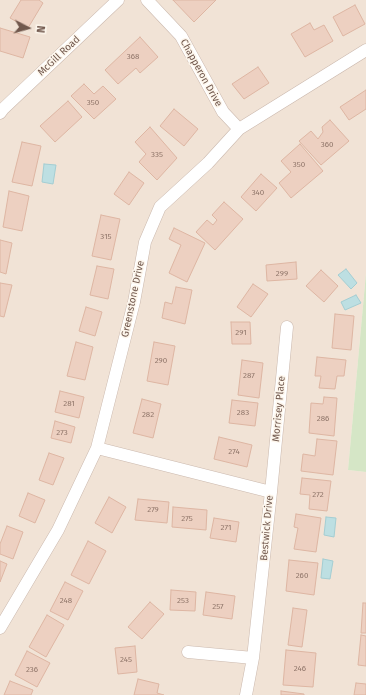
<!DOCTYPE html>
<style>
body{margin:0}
#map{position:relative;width:366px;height:695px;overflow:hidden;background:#faf1e6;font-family:"Fira Sans",sans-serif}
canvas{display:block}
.north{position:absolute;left:8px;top:8px;width:40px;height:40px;-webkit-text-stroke:3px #fdf6ec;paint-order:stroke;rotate:96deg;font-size:11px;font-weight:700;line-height:16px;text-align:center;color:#71584d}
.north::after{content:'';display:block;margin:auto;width:14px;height:18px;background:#71584d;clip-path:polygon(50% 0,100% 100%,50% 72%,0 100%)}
</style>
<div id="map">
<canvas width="366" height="695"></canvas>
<div class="north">N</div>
</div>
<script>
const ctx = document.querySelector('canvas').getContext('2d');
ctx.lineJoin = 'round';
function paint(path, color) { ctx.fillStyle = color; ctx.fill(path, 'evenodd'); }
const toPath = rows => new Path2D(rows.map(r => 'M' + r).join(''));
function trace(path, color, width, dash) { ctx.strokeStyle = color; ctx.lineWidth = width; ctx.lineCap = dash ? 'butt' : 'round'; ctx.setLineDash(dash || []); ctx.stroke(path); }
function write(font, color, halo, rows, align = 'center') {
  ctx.font = font + ' "Fira Sans",sans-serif'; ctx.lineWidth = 3; ctx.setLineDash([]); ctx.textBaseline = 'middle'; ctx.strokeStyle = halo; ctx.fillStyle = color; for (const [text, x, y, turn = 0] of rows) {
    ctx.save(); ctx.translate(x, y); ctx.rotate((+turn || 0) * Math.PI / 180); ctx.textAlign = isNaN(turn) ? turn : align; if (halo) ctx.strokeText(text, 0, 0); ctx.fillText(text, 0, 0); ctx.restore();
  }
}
const residential = toPath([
 [0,0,366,0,366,273,348,470,366,472,366,695,0,695]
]);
const green = toPath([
 [366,273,366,472,348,470]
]);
const water = toPath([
 [44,164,56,165,53,184,42,182,44,164],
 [346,269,357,283,351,289,338,275,346,269],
 [356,295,361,303,345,310,341,302,356,295],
 [326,517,336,518,334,537,324,535,326,517],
 [323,559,333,561,330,579,321,578,323,559]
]);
const building = toPath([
 [21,0,39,0,43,3,28,28,10,18,21,0],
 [173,0,216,0,194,22,173,0],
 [355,5,365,24,343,36,333,17,355,5],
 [310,23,314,30,324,25,333,41,305,57,291,34,310,23],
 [0,28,30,37,23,58,0,51,0,28],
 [140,37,158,57,140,73,136,68,118,84,105,70,140,37],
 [258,67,269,83,244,99,232,84,258,67],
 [84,84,94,94,103,86,116,99,94,119,71,96,84,84],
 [366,90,366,109,349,120,340,107,366,90],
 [68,101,82,117,55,142,40,126,68,101],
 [174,109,198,129,184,146,160,126,174,109],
 [330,120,349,141,321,165,299,141,311,131,318,139,323,132,322,127,330,120],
 [150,127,177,158,157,180,139,162,146,154,135,142,150,127],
 [22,142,41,146,32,186,12,182,22,142],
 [300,144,323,171,291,198,279,183,291,172,281,161,300,144],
 [129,172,144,183,129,205,114,194,129,172],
 [261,174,277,188,256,211,241,197,261,174],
 [9,191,29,196,22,231,3,227,9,191],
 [224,202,243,219,215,250,196,232,207,220,213,225,217,220,212,215,224,202],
 [101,215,120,219,111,260,92,256,101,215],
 [174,228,205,243,187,282,169,273,181,245,169,239,174,228],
 [0,240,12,243,6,274,0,272,0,240],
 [296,262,297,279,267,281,266,265,296,262],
 [97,266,114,269,108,299,90,295,97,266],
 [321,270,338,286,324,302,306,286,321,270],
 [0,283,12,285,4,317,0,316,0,283],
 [253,284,268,294,251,317,237,307,253,284],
 [176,287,192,290,185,324,162,318,165,302,172,304,176,287],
 [86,307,102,312,95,336,79,331,86,307],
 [335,314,354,316,351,350,332,348,335,314],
 [231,322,250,322,251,344,232,344,231,322],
 [76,342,93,347,85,380,67,376,76,342],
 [154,342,175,346,168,385,147,381,154,342],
 [317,357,346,360,344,376,337,376,335,389,319,388,321,376,315,376,317,357],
 [242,360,263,363,259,398,238,395,242,360],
 [60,391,84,397,79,418,55,412,60,391],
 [324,397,337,398,334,436,309,433,311,403,323,404,324,397],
 [142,399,161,404,153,438,133,433,142,399],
 [232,400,258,403,255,426,229,423,232,400],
 [55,421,75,427,71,443,51,438,55,421],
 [219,437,252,445,247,467,214,459,219,437],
 [317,439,337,441,333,475,301,471,303,454,315,456,317,439],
 [49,453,64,458,53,485,39,480,49,453],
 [302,478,331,481,327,511,309,509,310,495,300,494,302,478],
 [28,493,45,500,35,523,19,516,28,493],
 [109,497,126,507,112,533,95,523,109,497],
 [138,499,169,502,167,523,135,520,138,499],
 [173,507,207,510,206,530,172,527,173,507],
 [296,514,321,518,316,552,294,549,298,528,294,527,296,514],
 [214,518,239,522,236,542,210,538,214,518],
 [7,526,23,532,13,559,0,554,0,544,7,526],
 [88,541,106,551,89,584,71,575,88,541],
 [289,560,318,563,314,595,286,591,289,560],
 [0,561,7,564,0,582,0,561],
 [65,582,83,591,68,620,50,611,65,582],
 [171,590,196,592,195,611,170,610,171,590],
 [206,592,235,596,232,619,203,615,206,592],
 [150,602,164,614,142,639,128,627,150,602],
 [363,603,366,603,366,633,361,633,363,603],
 [293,608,307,610,302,647,288,645,293,608],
 [47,615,64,625,46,657,29,647,47,615],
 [361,635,366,636,366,666,358,665,361,635],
 [135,646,137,672,118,674,115,648,135,646],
 [286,650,316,653,313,687,283,685,286,650],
 [27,651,50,663,37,687,15,675,27,651],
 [138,679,159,684,157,693,164,695,134,695,138,679],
 [10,681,33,690,31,695,4,695,10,681],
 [356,683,366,684,366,695,354,695,356,683],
 [281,691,304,694,304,695,281,695,281,691]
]);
const street = toPath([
 [147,0,181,36,223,112,239,129],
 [0,113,3,109,118,0],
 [97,448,271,492,253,658,246,695],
 [271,492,287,327],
 [0,628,58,530,97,448,134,302,145,242,160,207,208,163,239,129,366,50],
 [188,652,253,658]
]);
const numberNames = [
 ["368",133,57],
 ["350",93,103],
 ["360",327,145],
 ["335",157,155],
 ["350",299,165],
 ["340",258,193],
 ["315",106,237],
 ["299",282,274],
 ["291",241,333],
 ["290",161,361],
 ["287",249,376],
 ["281",69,404],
 ["283",243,413],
 ["282",148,415],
 ["286",323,419],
 ["273",62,433],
 ["274",234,452],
 ["272",318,495],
 ["279",153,510],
 ["275",187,519],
 ["271",226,528],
 ["260",302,576],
 ["248",66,601],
 ["253",183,601],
 ["257",218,607],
 ["245",126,660],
 ["246",300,669],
 ["236",32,670]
];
const streetNames = [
 ["McGill Road",59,56,-43],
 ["Chapperon Drive",201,73,61],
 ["Greenstone Drive",133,299,-78],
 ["Morrisey Place",279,409,-85],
 ["Bestwick Drive",267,528,-85]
];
paint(residential, '#f1e3d6');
paint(green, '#d5e6c6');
paint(water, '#bddfe2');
trace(water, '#a4ced3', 1);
paint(building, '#edd0c1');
trace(building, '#deb6a3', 1);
trace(street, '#cbb9ae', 13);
trace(street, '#fff', 12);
write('8px', '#90766a', null, numberNames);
write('10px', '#71584d', '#fdf6ec', streetNames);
</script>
